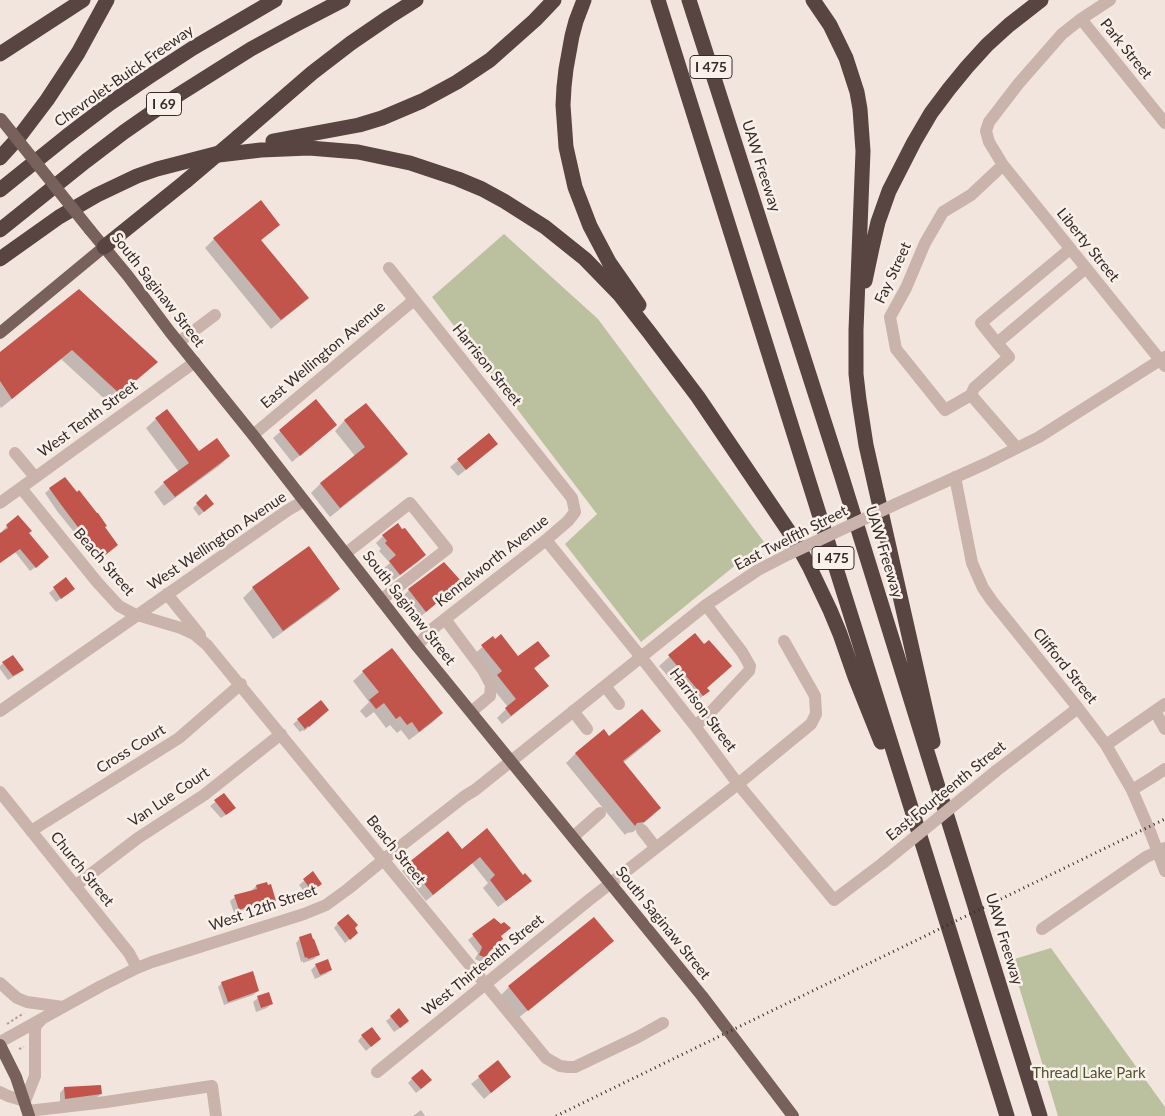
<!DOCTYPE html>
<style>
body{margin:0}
canvas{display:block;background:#f2e5de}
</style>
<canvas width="1165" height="1116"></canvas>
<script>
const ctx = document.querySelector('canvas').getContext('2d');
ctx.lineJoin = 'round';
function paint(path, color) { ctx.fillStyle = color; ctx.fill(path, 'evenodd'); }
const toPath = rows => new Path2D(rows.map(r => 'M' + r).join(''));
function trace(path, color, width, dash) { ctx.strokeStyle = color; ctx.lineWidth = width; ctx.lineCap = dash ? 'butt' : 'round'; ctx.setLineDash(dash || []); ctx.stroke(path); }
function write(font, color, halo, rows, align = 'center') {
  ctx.font = font + ' Lato,sans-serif'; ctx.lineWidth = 5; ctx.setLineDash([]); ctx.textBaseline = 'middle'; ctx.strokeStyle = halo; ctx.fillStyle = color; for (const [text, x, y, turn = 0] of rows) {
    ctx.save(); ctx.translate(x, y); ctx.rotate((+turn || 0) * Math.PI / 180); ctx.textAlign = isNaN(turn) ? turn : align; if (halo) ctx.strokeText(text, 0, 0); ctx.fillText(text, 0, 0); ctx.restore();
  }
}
const green = toPath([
 [504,234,598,319,764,542,641,642,565,544,597,514,432,297],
 [1051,948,1165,1107,1165,1116,1058,1116,1011,960]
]);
const shadow = toPath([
 [279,225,260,241,307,298,298,307,271,329,205,248,214,239],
 [79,291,156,362,147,371,109,403,61,359,1,408,0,406,0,353],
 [316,401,328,432,292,462,273,438],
 [366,404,406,454,397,464,330,517,311,493,320,484,355,456,335,431,344,421],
 [156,419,199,453,229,456,219,466,164,506,154,492,164,483,179,472,146,428],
 [489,435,489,451,458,476,450,467],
 [50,489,103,528,117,545,98,560,84,541,82,542,57,511,45,493],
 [197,504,208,508,199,516,193,508],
 [18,516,43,562,30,571,15,552,0,563,0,535,4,532,2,531],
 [383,536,425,555,418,562,392,581,383,569,390,563,379,551,381,549,376,543],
 [309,548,339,589,329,599,273,639,243,598,253,588],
 [66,579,69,593,56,602,49,593],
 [453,589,419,618,402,597,409,590],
 [694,635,706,688,708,691,693,705,659,666],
 [493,638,518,658,548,655,534,669,539,694,502,724,497,718,508,707,489,684,473,655],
 [3,663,23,670,18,674,8,680,0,669,0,666],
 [363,672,442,713,432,723,409,740,401,730,397,733,390,725,386,728,374,712,366,718,360,711,369,702,353,681],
 [321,701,323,715,304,731,303,730,300,732,293,724],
 [659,731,650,741,623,763,660,808,650,818,633,832,627,833,625,835,566,763,576,753,609,737],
 [224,795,230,812,221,818,210,806],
 [487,830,523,888,498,907,483,888,488,883,472,863,426,901,402,871,409,864,447,833,462,851],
 [313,873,316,888,307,895,299,885],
 [266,884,275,900,270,905,257,909,256,906,234,913,230,901,235,897,251,891,256,886],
 [594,918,603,950,517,1019,499,997,509,987],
 [494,919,499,937,488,952,485,957,481,962,475,959,478,953,468,940],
 [338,923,353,928,352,937,345,943,334,928],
 [300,938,318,955,314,959,303,963,303,961,301,962,296,943],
 [316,965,331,969,326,974,315,979,311,970],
 [222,983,258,991,253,995,224,1005,218,987],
 [258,998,272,1003,267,1008,256,1012,253,1002],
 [391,1017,403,1026,394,1032,386,1021],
 [362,1036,375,1043,366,1051,358,1041],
 [498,1062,510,1077,484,1099,471,1084],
 [412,1079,426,1085,416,1093,408,1083],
 [64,1088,101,1094,96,1098,60,1102,60,1093],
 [421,1110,425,1116,413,1116]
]);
const building = toPath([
 [261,200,280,225,261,240,309,298,281,320,213,238],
 [79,289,158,362,120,394,72,350,12,399,0,381,0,352],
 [316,399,337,425,300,456,279,430],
 [366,403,408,454,340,508,320,483,365,447,344,420],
 [167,409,199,451,217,438,230,456,175,497,163,482,189,463,155,418],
 [489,433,498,444,466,470,457,459],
 [65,477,77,492,79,490,97,513,98,513,107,526,105,527,118,545,103,557,89,538,87,539,62,506,49,488],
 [206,494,214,504,204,512,196,503],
 [18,515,32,531,29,533,49,557,36,568,20,549,0,563,0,533,8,528,6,525],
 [398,523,402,529,405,528,426,555,400,575,389,561,396,555,385,543,387,541,382,535],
 [309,546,340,589,283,631,252,587],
 [444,562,462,582,426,612,408,589],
 [66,577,75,589,61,599,53,587],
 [695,633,704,644,709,640,732,666,707,688,710,691,703,696,668,655],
 [501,634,518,656,538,641,550,656,534,668,549,686,511,716,505,708,516,699,497,675,502,671,481,645,493,636,495,639],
 [392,648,443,713,419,732,412,722,407,725,400,716,396,719,384,703,376,709,369,700,379,692,362,671],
 [13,655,24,670,13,676,2,662],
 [321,700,329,710,309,727,308,726,305,729,297,719],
 [642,709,661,731,623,761,661,808,644,822,637,823,635,826,575,753,604,729,609,736],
 [224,793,236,808,226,815,214,800],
 [487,828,523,875,525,873,532,881,506,901,490,880,495,875,480,857,433,895,408,863,448,831,462,849],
 [313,871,322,884,312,891,303,879],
 [267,882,268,885,271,884,276,901,262,905,261,902,239,910,234,895,257,889,256,885],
 [348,914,358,925,355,928,358,933,350,940,337,923],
 [594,917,614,941,528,1011,508,986],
 [494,918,501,924,504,922,511,928,501,936,503,939,489,952,486,958,479,955,482,947,472,934],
 [311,933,313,939,314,939,320,955,308,959,307,957,305,958,299,937],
 [328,959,332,970,320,975,315,964],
 [253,971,259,991,228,1002,221,982],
 [269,992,273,1004,261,1008,257,996],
 [399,1008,409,1021,400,1028,390,1016],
 [372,1027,381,1039,371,1047,361,1035],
 [498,1060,511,1077,491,1093,478,1076],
 [422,1069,432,1080,421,1089,411,1078],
 [101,1085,102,1094,65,1099,64,1087]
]);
const path = toPath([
 [7,1024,24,1013],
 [19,1049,24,1047]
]);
const minor = toPath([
 [1110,0,1081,19,1062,34,1019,83,989,122,986,131,989,142,1003,165,1165,366],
 [1081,19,1165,123],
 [1003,165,971,195,943,212,925,243,906,288,890,317,896,349,945,410,971,395,1017,448],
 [1070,249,981,323,997,343,1086,268],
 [389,268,572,498,575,512,568,521,546,540,431,630,417,646],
 [179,342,215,315],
 [971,395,974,388,1009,357,997,343],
 [253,435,414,300],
 [15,453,35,477],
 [955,477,972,563,983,588,992,601,1078,708,1106,745,1132,790,1151,834,1165,871],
 [21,488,97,582,119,606,134,614,181,628,194,634,207,645,546,1058,560,1066,568,1067,575,1067,638,1037,663,1023],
 [0,503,195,362],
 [896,504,987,463,1039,437,1165,357],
 [546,540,641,657,695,726,738,784,834,900,883,863],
 [345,554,410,503,447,549,381,600],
 [167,594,200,635],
 [445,619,483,670,491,685,490,696,471,712],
 [605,686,619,704],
 [0,711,288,510,304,501],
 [573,711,587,729],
 [1155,711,1165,729],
 [695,726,708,715,749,671,750,666,742,652,706,605],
 [1106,745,1165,704],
 [996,771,1078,708],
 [1132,790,1153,777,1165,769],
 [0,792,129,953,137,968],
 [642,830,656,848],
 [31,831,179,738,241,684],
 [573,837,600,813],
 [75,886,138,838,204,795,281,734],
 [1042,929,1146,857,1165,848],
 [0,983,17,998,27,1002,63,1007],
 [0,1042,101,986,137,968,152,962,304,914,326,905,348,889,393,852,465,796,475,790,706,605,758,570,789,554],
 [377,1072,589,900,738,784,811,724,816,714,815,696,784,641],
 [0,1092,8,1096,25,1101,35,1076,35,1030,36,1025,41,1020],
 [28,1111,106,1102,212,1086,216,1116]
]);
const major = toPath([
 [90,230,128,276,170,332,253,435,417,646,702,996,793,1116],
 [0,333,104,247],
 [0,1045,16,1077,29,1116]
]);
const highway = toPath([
 [584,0,576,21,572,36,566,69,564,87,563,105,566,147,575,187,590,226,609,262,639,305],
 [658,0,925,852,1007,1116],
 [689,0,841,474,1040,1116],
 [813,0,830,25,846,58,857,92,860,109,863,151,856,330,856,374,859,400,866,445,933,742],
 [0,54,83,0],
 [238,137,312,73,351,43,389,17,416,0],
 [273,141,359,125,382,118,422,101,457,82,490,60,535,20,554,0],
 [210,156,261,150,309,148,358,152,410,163,458,179,482,189,504,201,545,227,585,259,620,295,649,332,698,397,794,539,810,568,830,610,840,634,855,677,881,742],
 [0,158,19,137,47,100,78,53,107,0],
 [0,190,67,136,109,104,150,76,193,48,275,0],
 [0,230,86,161,124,132,167,102,251,49,295,25,343,0],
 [104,247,186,181],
 [0,259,59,217,97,195,137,176,157,169,219,153],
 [865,281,872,248,878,222,889,191,914,142,931,113,949,89,967,67,987,45,1009,25,1041,0]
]);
const rail = toPath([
 [556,1116,1165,819]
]);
const minorBridge = toPath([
 [789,554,896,504],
 [883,863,996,771]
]);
const majorBridge = toPath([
 [1,119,90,230]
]);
const highwayBridge = toPath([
 [186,181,238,137]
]);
const shields = [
 [711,67,42],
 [164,104,35],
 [833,558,42]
];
const shieldNames = [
 ["I 475",711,67],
 ["I 69",164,104],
 ["I 475",833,558]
];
const streetNames = [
 ["Park Street",1126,49,51],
 ["Chevrolet-Buick Freeway",124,76,-35],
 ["UAW Freeway",761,166,72],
 ["Liberty Street",1088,245,51],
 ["Fay Street",893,273,-65],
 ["South Saginaw Street",158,290,52],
 ["East Wellington Avenue",323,355,-40],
 ["Harrison Street",487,365,51],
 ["West Tenth Street",88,419,-36],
 ["East Twelfth Street",791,538,-27],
 ["West Wellington Avenue",217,541,-34],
 ["UAW Freeway",884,552,73],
 ["Kennelworth Avenue",492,561,-38],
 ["Beach Street",104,562,49],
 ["South Saginaw Street",409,608,52],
 ["Clifford Street",1065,666,51],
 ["Harrison Street",703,710,53],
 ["Cross Court",131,749,-32],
 ["East Fourteenth Street",946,791,-39],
 ["Van Lue Court",169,797,-34],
 ["Beach Street",396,850,51],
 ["Church Street",82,869,51],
 ["West 12th Street",263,908,-19],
 ["South Saginaw Street",663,923,51],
 ["UAW Freeway",1004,939,73],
 ["West Thirteenth Street",483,965,-39]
];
const parkNames = [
 ["Thread Lake Park",1089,1073]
];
paint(green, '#bbc09e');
paint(shadow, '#0003');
paint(building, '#c1554c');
trace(path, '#b59d94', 2, [2.5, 2.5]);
trace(minor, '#c9b3aa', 12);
trace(major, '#78605b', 12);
trace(highway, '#584441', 15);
trace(rail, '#372b29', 3, [1, 4]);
trace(minorBridge, '#c9b3aa', 12);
trace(majorBridge, '#78605b', 12);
trace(highwayBridge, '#584441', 15);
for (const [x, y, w] of shields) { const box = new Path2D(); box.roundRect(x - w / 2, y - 11.5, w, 23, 4); ctx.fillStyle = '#f9f0ea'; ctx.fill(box); trace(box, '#372b29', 1); }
write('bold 14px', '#372b29', null, shieldNames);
write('15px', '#372b29', '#f9f0ea', streetNames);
write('15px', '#4d542e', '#f9f0ea', parkNames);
</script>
